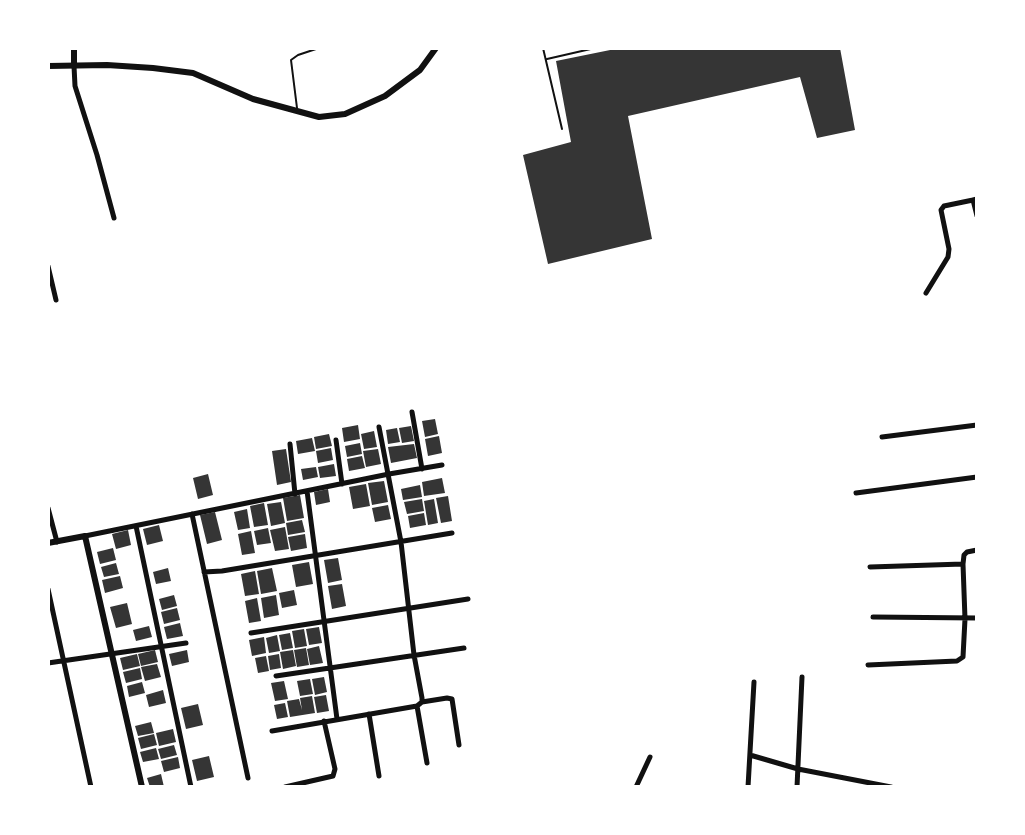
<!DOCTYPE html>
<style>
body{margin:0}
#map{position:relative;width:1025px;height:835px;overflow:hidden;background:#fff;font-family:"Alegreya Sans",sans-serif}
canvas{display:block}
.frame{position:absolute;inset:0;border:50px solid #fff;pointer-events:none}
</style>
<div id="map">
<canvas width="1025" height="835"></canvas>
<div class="frame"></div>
</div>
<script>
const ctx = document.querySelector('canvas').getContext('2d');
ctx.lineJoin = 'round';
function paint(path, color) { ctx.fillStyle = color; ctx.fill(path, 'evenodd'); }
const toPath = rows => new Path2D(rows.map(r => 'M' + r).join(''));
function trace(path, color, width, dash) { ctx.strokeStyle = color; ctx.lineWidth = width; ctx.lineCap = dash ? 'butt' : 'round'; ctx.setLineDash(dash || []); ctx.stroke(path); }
const building = toPath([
 [620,48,840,48,855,130,817,138,800,77,628,116,652,239,548,264,523,155,571,142,556,61],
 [435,419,438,434,425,437,422,421],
 [358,425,360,439,344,442,342,428],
 [411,426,414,441,402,443,399,428],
 [397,428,400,442,388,444,386,430],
 [374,431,377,447,364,449,361,434],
 [329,434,332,446,316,449,314,437],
 [439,436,442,453,428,456,425,439],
 [312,438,315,451,298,454,296,441],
 [360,443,362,454,347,457,345,446],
 [414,444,417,458,391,463,388,447],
 [331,448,333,460,318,463,316,451],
 [286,449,291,482,277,485,272,451],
 [378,449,381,464,366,467,363,451],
 [362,456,365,468,349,471,347,459],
 [334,464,336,476,320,478,318,467],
 [316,467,318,477,303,480,301,469],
 [208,474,213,495,198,499,193,478],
 [442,478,445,493,424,496,422,482],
 [384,481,388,502,372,505,368,483],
 [366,484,370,506,353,509,349,487],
 [420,485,422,497,403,500,401,489],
 [328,489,330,502,316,505,314,492],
 [300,495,304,518,287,521,283,498],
 [448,496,452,521,441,523,436,498],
 [422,499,424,511,407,514,404,502],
 [434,499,438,523,428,525,424,501],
 [281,502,285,523,271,526,267,504],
 [264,503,268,525,254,527,250,506],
 [388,505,391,519,375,522,372,508],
 [247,509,250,528,238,530,234,512],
 [215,512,222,540,207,544,200,515],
 [424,513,426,525,410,528,408,516],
 [302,520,305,532,288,535,286,523],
 [159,525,163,541,147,545,143,529],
 [285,527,289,549,275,551,270,530],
 [268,528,271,543,257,545,254,531],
 [128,530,131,545,116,549,112,534],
 [251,531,255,553,242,555,238,534],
 [305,534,307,548,291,551,288,537],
 [113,548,116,560,100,564,97,552],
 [338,558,342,580,328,583,324,560],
 [309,562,313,584,296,587,292,565],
 [116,563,119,574,104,577,101,567],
 [168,568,171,581,156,584,153,572],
 [272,568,277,591,261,594,257,571],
 [255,571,259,594,245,596,241,574],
 [120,576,123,588,105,593,102,580],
 [342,584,346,606,332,609,328,586],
 [294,590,297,605,282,608,279,593],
 [174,595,177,606,162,610,159,599],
 [276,595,279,615,264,618,261,598],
 [257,598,261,621,249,623,245,601],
 [127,603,132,624,116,628,110,607],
 [177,608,180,620,164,624,161,612],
 [180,623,183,636,167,639,164,627],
 [149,626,152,637,136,641,133,630],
 [319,627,322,643,309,645,306,629],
 [304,629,307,646,295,648,292,631],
 [290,633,293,648,282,650,279,635],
 [277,635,280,651,269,653,266,638],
 [264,637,266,653,252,656,249,640],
 [319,646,323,663,310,665,307,649],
 [306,648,309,665,297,667,294,650],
 [155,650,158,662,141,666,138,654],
 [187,650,189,662,172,666,169,654],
 [293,650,296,666,283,669,280,652],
 [137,654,140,666,123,670,120,658],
 [279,654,281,668,270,670,268,656],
 [266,656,269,671,258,673,255,658],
 [157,664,161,677,145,681,141,667],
 [140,668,142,679,126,683,123,672],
 [324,677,327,692,315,695,312,679],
 [310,679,313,694,300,696,297,681],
 [284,681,288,699,275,701,271,683],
 [142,682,145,693,129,697,127,686],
 [163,690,166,703,149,707,146,695],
 [326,695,329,711,317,713,314,697],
 [312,696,315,713,290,717,287,701,299,699,302,710,300,698],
 [285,703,288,717,277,719,274,705],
 [198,704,203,725,186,729,181,708],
 [151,722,154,733,138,736,135,726],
 [173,729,176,742,159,746,156,733],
 [154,734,157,745,141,749,138,738],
 [174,745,177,755,161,759,158,749],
 [156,748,159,759,143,762,140,752],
 [209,756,214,777,197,781,192,760],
 [178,757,180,768,164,772,161,761],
 [161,774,164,787,150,787,147,778]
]);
const service = toPath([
 [543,48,562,129],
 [547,59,595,48],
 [297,108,291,60,298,55,319,48]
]);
const minor = toPath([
 [74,66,75,86,97,155,114,218],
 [977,199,973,200,977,216],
 [48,266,56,300],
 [926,293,948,257,949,249,941,210,944,206,973,200],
 [412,412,422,469],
 [379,427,401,542,414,655,422,698,422,702,417,706,427,763],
 [882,437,977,425],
 [336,440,342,484],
 [290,444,295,494],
 [307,491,337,719],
 [856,493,977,477],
 [48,508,57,542],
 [192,514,248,778],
 [136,526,191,787],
 [85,536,389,474,442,465],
 [870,567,963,564],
 [204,572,222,571,452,533],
 [48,589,91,787],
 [873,617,977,618],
 [251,633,468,599],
 [48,663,186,643],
 [868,665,957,661,963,657,965,619,963,564,964,555,967,552,977,550],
 [276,676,464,648],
 [422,702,447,698,452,699,459,745],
 [369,714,379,776],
 [272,731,417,706],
 [750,755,798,769,891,787],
 [285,787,333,776,335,769,324,721],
 [636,787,650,757],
 [748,787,754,682],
 [797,787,802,677]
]);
const tertiary = toPath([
 [74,48,74,66],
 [48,543,85,536,142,787]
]);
const secondary = toPath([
 [48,66,107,65,153,68,193,73,253,99,319,117,345,114,385,96,420,70,436,48]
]);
paint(building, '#353535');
trace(service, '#111', 2);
trace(minor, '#111', 5);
trace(tertiary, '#111', 6);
trace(secondary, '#111', 6);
</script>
